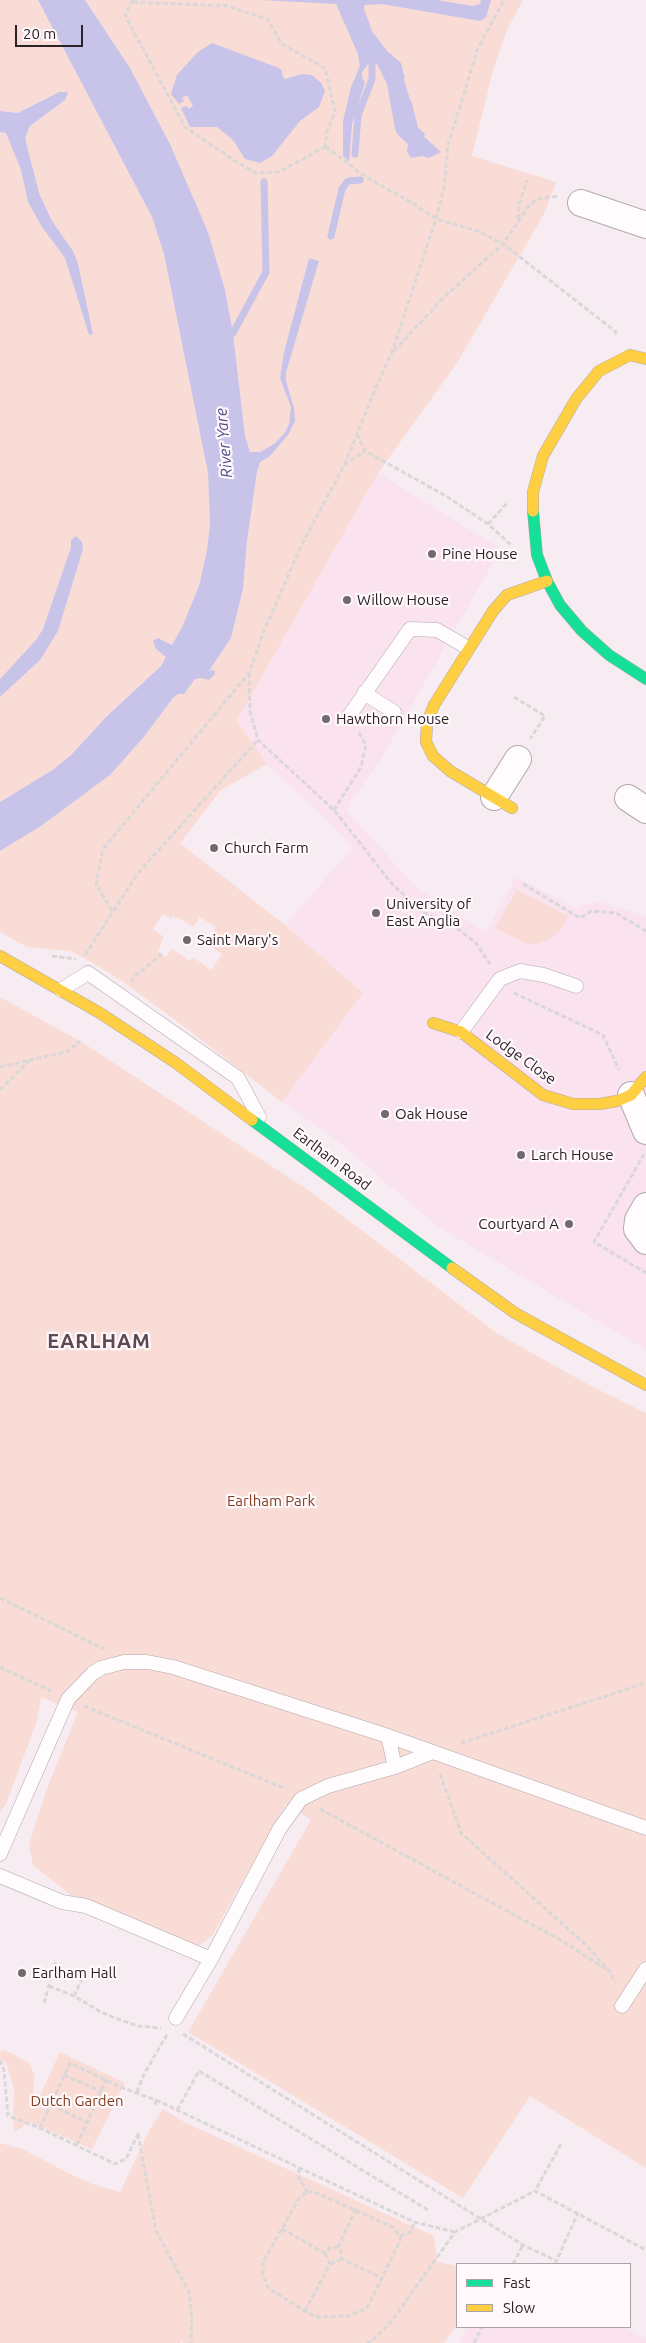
<!DOCTYPE html>
<style>
body{margin:0}
#map{position:relative;width:646px;height:2343px;overflow:hidden;background:#f7ecf2;font-family:Ubuntu,sans-serif}
canvas{display:block}
.legend{position:absolute;left:456px;top:2263px;width:175px;height:65px;box-sizing:border-box;background:#fff9fc;border:1px solid #aaa3a7;margin:0;padding:6px 9px;list-style:none;font-size:15px;color:#2b2227}
.legend li{display:flex;align-items:center;gap:10px;height:25px}
.legend b{width:25px;border:1px solid #aaa3a7}
.scale{position:absolute;left:15px;top:25px;width:68px;height:22px;box-sizing:border-box;border:2px solid #2b2227;border-top:0;padding-left:6px;font-size:15px;line-height:18px;white-space:nowrap;color:#2b2227;-webkit-text-stroke:4px #fff9fc;paint-order:stroke}
</style>
<div id="map">
<canvas width="646" height="2343"></canvas>
<ul class="legend">
<li><b style="height:6px;background:#16e098"></b>Fast</li>
<li><b style="height:6px;background:#ffcf43"></b>Slow</li>
</ul>
<div class="scale">20 m</div>
</div>
<script>
const ctx = document.querySelector('canvas').getContext('2d');
ctx.lineJoin = 'round';
function paint(path, color) { ctx.fillStyle = color; ctx.fill(path, 'evenodd'); }
const toPath = rows => new Path2D(rows.map(r => 'M' + r).join(''));
function trace(path, color, width, dash) { ctx.strokeStyle = color; ctx.lineWidth = width; ctx.lineCap = dash ? 'butt' : 'round'; ctx.setLineDash(dash || []); ctx.stroke(path); }
function write(font, color, halo, rows, align = 'center') {
  ctx.font = font + ' Ubuntu,sans-serif'; ctx.lineWidth = 4.5; ctx.setLineDash([]); ctx.textBaseline = 'middle'; ctx.strokeStyle = halo; ctx.fillStyle = color; for (const [text, x, y, turn = 0] of rows) {
    ctx.save(); ctx.translate(x, y); ctx.rotate((+turn || 0) * Math.PI / 180); ctx.textAlign = isNaN(turn) ? turn : align; if (halo) ctx.strokeText(text, 0, 0); ctx.fillText(text, 0, 0); ctx.restore();
  }
}
const built = toPath([
 [378,473,501,549,380,761,352,800,347,811,417,888,486,932,516,877,578,909,585,904,601,902,646,916,646,1350,437,1226,334,1138,282,1102,363,993,285,925,352,848,337,830,267,764,237,720],
 [467,2327,624,2327,646,2338,646,2343,459,2343]
]);
const green = toPath([
 [0,0,38,0,152,217,164,254,208,473,210,525,207,550,199,586,182,627,172,645,158,638,156,649,166,657,161,666,107,716,71,755,54,769,0,802,0,697,40,660,76,536,71,540,71,547,43,629,36,640,0,679,0,132,6,133,21,170,28,202,42,227,65,258,89,335,93,333,73,251,52,221,39,193,25,138,30,126,65,100,59,92,18,113,0,111],
 [85,0,523,0,507,30,493,70,472,156,556,182,544,214,457,363,378,473,237,720,267,764,221,790,180,843,285,925,363,993,282,1102,182,1025,119,979,92,962,70,951,27,947,0,932,0,851,41,826,110,775,143,738,173,698,178,694,184,694,195,679,202,678,209,672,231,638,243,589,247,541,257,472,260,462,269,457,288,435,294,408,286,381,286,373,319,261,309,258,284,352,280,378,291,407,289,423,284,434,274,444,260,452,250,452,245,436,233,333,225,290,208,232,170,144,130,68],
 [163,914,171,919,173,916,176,919,178,917,193,927,200,917,216,927,210,936,213,939,209,945,222,954,211,970,193,957,190,961,172,949,166,957,158,951,164,937,153,929],
 [517,890,568,916,561,930,550,939,537,944,525,943,495,928],
 [0,997,80,1041,311,1192,498,1334,589,1385,646,1413,646,2168,530,2096,463,2198,188,2032,311,1820,286,1804,212,1936,197,1947,75,1899,33,1865,29,1845,46,1791,78,1712,41,1697,37,1721,6,1804,0,1812],
 [5,2050,29,2063,35,2076,33,2094,38,2100,60,2052,125,2083,92,2149,29,2122,15,2132,13,2120,14,2089,7,2065,0,2058,0,2052],
 [163,2109,186,2123,434,2236,437,2262,457,2266,457,2325,444,2343,183,2343,182,2339,180,2343,0,2343,0,2143,23,2149,62,2170,92,2184,120,2192,150,2129]
]);
const water = toPath([
 [38,0,85,0,130,68,170,144,208,232,225,290,233,333,245,436,250,452,260,452,274,444,284,434,289,424,291,407,280,378,284,352,309,258,319,261,286,373,286,381,294,408,295,421,288,435,269,457,260,462,257,472,247,541,243,589,231,638,209,671,214,670,215,674,209,680,202,678,195,679,184,694,178,694,173,698,143,738,110,775,41,826,0,851,0,802,54,769,71,755,107,716,161,666,166,657,156,649,153,641,158,638,172,645,182,627,199,586,207,550,210,525,208,473,164,254,152,217],
 [260,0,437,0,473,6,480,4,481,0,491,0,486,17,480,21,382,4,365,5,362,12,364,21,395,61,403,77,409,96,411,125,441,152,429,158,422,156,411,158,407,152,408,144,398,135,395,129,387,84,377,64,369,63,362,72,362,78,365,82,352,124,349,161,343,156,343,121,351,87,360,66,358,54,336,4],
 [212,43,279,68,282,71,283,77,285,79,302,74,312,75,321,83,325,91,319,107,300,121,272,156,260,163,245,159,233,140,217,127,190,127,181,108,187,106,189,109,193,106,187,95,182,98,184,101,179,104,171,94,177,75,184,67,198,52],
 [59,92,68,92,65,100,30,126,25,138,39,193,52,221,73,251,78,264,93,334,89,335,65,258,42,227,28,202,21,170,6,133,0,132,0,111,18,113],
 [76,536,82,542,83,549,58,631,40,660,0,697,0,679,36,640,43,629,71,547,71,540]
]);
const stream = toPath([
 [357,0,368,30],
 [389,57,398,65,401,77],
 [408,102,415,130,421,135],
 [355,154,358,115,372,79,372,55],
 [331,236,342,189,348,181,360,180],
 [233,333,266,272,264,182]
]);
const path = toPath([
 [133,0,125,15,185,127,235,161,256,173,279,172,325,147],
 [133,2,227,6,267,19,282,44,325,68,335,112,327,132,325,147],
 [325,147,347,162,359,173,414,204,436,219,478,231,503,244,615,331,617,336],
 [518,219,519,204,527,180],
 [394,351,444,297,503,244,528,207,537,199,559,196],
 [357,434,365,451,446,496,488,524,511,545],
 [344,465,365,451],
 [488,524,508,502],
 [249,673,250,711,258,740,334,810,392,884,423,912,458,929,476,943,490,964],
 [514,697,545,716,530,739],
 [334,810,361,767,366,745,358,731],
 [523,884,580,918,591,911,616,913,646,931],
 [112,911,96,884,103,849,249,673,262,636,300,548,344,466,377,385,392,352,436,219,444,188,448,145,478,48,504,0],
 [85,955,138,873,258,740],
 [52,956,76,959],
 [131,982,136,975,162,954],
 [514,993,603,1035,619,1070],
 [0,1067,69,1051,80,1041],
 [0,1090,30,1060],
 [644,1154,594,1242,646,1273],
 [0,1598,104,1649],
 [0,1667,51,1691],
 [84,1706,286,1789],
 [461,1743,646,1683],
 [440,1774,461,1833,587,1946,610,1972,615,1983],
 [320,1809,564,1942,610,1972],
 [43,1976,51,1980],
 [49,1986,74,1996,101,2012,115,2018,138,2026,161,2028],
 [74,1996,86,1971],
 [44,2003,56,1961],
 [183,2034,523,2245,557,2261],
 [0,2060,4,2070,8,2116,40,2128,115,2164,126,2159,139,2132],
 [64,2075,102,2092],
 [137,2092,144,2074,168,2033],
 [156,2100,414,2222,455,2232],
 [51,2105,87,2122],
 [177,2110,199,2071,428,2210],
 [40,2128,70,2063,120,2087,156,2100,155,2105],
 [138,2134,156,2231,189,2292,192,2316,191,2343],
 [561,2144,535,2191,646,2250],
 [77,2145,106,2080],
 [299,2168,299,2178,307,2192],
 [307,2192,314,2192,393,2227,401,2239,367,2308,348,2316,316,2317,305,2311,268,2288,263,2274,263,2262,300,2197,307,2192],
 [356,2209,338,2247,341,2252,342,2259,382,2278],
 [282,2229,325,2253,330,2248,338,2247],
 [400,2236,411,2232,414,2222],
 [330,2264,342,2259],
 [513,2264,523,2245],
 [555,2264,578,2213],
 [305,2311,330,2264,325,2253],
 [366,2343,371,2342,392,2321,455,2232,535,2191],
 [474,2343,482,2327]
]);
const lane = toPath([
 [364,693,394,712],
 [349,716,410,629,437,630,468,648],
 [61,990,88,973,238,1078,259,1117],
 [461,1032,500,979,520,971,544,975,576,986],
 [388,1736,395,1767,433,1752],
 [0,1854,68,1699,93,1673,101,1668,124,1662,147,1662,173,1667,388,1736,646,1828],
 [0,1876,62,1902,86,1906,211,1959],
 [622,2006,646,1969],
 [176,2018,211,1959,280,1828,301,1799,328,1786,395,1767]
]);
const street = toPath([
 [581,203,646,225],
 [494,797,518,759],
 [628,798,646,810],
 [631,1095,646,1131],
 [646,1206,638,1220,637,1229,646,1241]
]);
const fast = toPath([
 [533,511,537,555,547,581,560,605,582,631,609,655,646,679],
 [252,1120,452,1268]
]);
const slow = toPath([
 [533,511,533,492,543,456,576,399,599,371,630,355,646,359],
 [512,808,450,771,433,756,426,742,427,723,434,705,493,611,507,595,547,581],
 [0,956,100,1013,176,1063,252,1120],
 [433,1023,461,1032,543,1095,573,1104,600,1104,617,1101,631,1095,646,1077],
 [452,1268,515,1313,646,1385]
]);
const markers = [
 [432,554,5,"#72696e"],
 [347,600,5,"#72696e"],
 [326,719,5,"#72696e"],
 [214,848,5,"#72696e"],
 [376,913,5,"#72696e"],
 [187,940,5,"#72696e"],
 [385,1114,5,"#72696e"],
 [521,1155,5,"#72696e"],
 [569,1224,5,"#72696e"],
 [22,1973,5,"#72696e"]
];
const poiNames = [
 ["Pine House",442,554],
 ["Willow House",357,600],
 ["Hawthorn House",336,719],
 ["Church Farm",224,848],
 ["University of",386,904],
 ["East Anglia",386,921],
 ["Saint Mary's",197,940],
 ["Oak House",395,1114],
 ["Larch House",531,1155],
 ["Courtyard A",559,1224,"right"],
 ["Earlham Hall",32,1973]
];
const streetNames = [
 ["Lodge Close",521,1057,36],
 ["Earlham Road",332,1159,37]
];
const parkNames = [
 ["Earlham Park",271,1501],
 ["Dutch Garden",77,2101]
];
const waterNames = [
 ["River Yare",224,443,-95]
];
const districtNames = [
 ["EARLHAM",99,1341]
];
paint(built, '#fae2ef');
paint(green, '#f9dcd5');
paint(water, '#c8c3e9');
trace(stream, '#c8c3e9', 7);
trace(lane, '#b2a8ae', 15);
trace(street, '#b2a8ae', 28);
trace(fast, '#b2a8ae', 12);
trace(slow, '#b2a8ae', 12);
trace(path, '#dad7d8', 3, [5, 2.5]);
trace(lane, '#fefcfd', 14);
trace(street, '#fefcfd', 26);
trace(fast, '#16e098', 11);
trace(slow, '#ffcf43', 11);
for (const [x, y, r, color] of markers) { const dot = new Path2D(); dot.arc(x, y, r, 0, 2 * Math.PI); ctx.fillStyle = color; ctx.fill(dot); trace(dot, '#fff9fc', 2); }
write('15px', '#2b2227', '#fff9fc', poiNames, 'left');
write('15px', '#2b2227', '#fff9fc', streetNames);
write('15px', '#823d20', '#fff9fc', parkNames);
write('italic 16px', '#524b8b', '#fff9fc', waterNames);
ctx.letterSpacing = '1px';
write('bold 20px', '#5d4853', '#fff9fc', districtNames);
ctx.letterSpacing = '0px';
</script>
